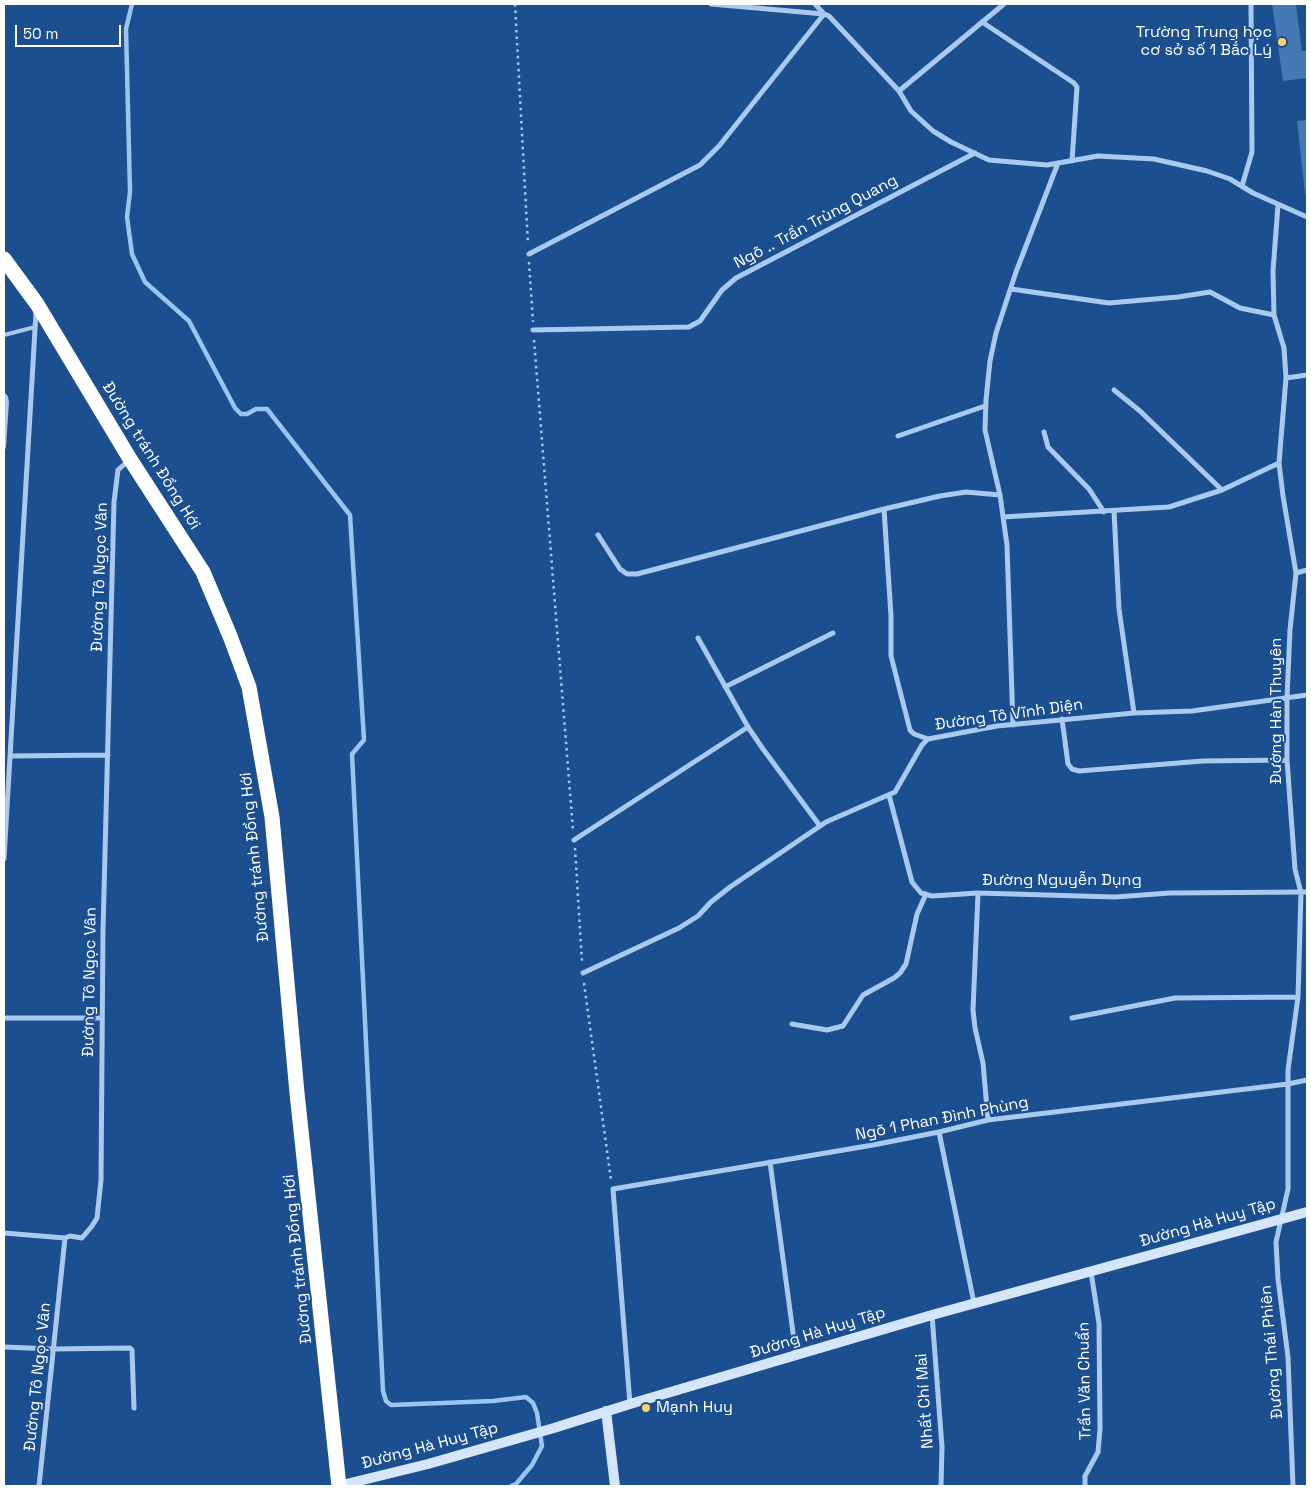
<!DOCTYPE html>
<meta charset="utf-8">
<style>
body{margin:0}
#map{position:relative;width:1311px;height:1490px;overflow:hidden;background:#1b4f8f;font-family:"Space Grotesk",sans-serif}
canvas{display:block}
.frame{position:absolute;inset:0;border:5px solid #fff;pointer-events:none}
.scale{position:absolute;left:15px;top:25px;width:106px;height:22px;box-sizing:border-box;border:2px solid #fff;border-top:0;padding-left:6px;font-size:15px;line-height:18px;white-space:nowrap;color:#fff;-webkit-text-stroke:4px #1b4f8f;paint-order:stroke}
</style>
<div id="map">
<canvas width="1311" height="1490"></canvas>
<div class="frame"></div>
<div class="scale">50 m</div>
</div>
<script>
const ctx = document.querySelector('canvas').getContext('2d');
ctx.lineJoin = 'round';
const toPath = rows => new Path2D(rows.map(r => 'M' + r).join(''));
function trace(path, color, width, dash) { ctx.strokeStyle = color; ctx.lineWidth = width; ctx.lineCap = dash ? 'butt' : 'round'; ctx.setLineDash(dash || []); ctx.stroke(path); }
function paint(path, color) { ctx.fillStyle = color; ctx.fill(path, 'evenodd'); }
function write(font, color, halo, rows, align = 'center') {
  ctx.font = font + ' "Space Grotesk",sans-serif'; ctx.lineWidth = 4; ctx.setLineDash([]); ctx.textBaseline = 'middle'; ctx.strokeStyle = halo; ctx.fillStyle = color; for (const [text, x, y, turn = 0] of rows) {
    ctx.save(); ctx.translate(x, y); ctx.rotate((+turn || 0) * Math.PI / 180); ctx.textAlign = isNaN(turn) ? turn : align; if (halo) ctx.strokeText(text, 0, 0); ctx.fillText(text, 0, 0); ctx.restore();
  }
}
const stream = toPath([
 [132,4,126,29,130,192,127,217,132,254,145,282,189,321,235,408,241,414,247,414,256,409,267,409,350,515,364,740,352,754,383,1391,386,1401,391,1405,493,1401,526,1397,533,1403,537,1413,542,1446,532,1465,516,1484,511,1486]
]);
const building = toPath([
 [1272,4,1296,4,1302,51,1307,51,1307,78,1283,81],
 [1307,120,1307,194,1305,194,1297,121]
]);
const path = toPath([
 [515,4,528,244],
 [529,262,533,322],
 [534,340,573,830],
 [575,848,582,962],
 [584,983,611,1180]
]);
const lane = toPath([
 [4,335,35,327],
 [4,395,6,397,7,402,4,447]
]);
const street = toPath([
 [711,4,824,14],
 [815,4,824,14,829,16,899,91,911,111,933,131,951,142,989,160,1047,165,1098,156,1154,159,1207,171,1230,179,1253,193,1307,217],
 [982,22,1074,83,1077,87,1072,161],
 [899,91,1004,4],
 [1242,186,1252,152,1251,4],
 [1278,205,1273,271,1274,315,1284,348,1286,378,1279,463,1283,496,1296,573,1290,630,1287,698,1287,760,1295,869,1301,893,1298,997,1288,1070,1288,1189,1276,1242,1278,1279,1288,1357,1293,1486],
 [529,254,700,165,719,146,824,14],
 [1011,289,1109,303,1178,297,1210,292,1240,308,1274,315],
 [533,330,689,327,700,321,722,290,736,278,975,153],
 [1286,378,1307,375],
 [1114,390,1140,411,1222,490],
 [1044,432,1048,447,1089,489,1104,512],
 [898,436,985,406],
 [884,509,891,616,891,656,910,730,914,734,928,739],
 [1114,511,1119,609,1134,713],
 [1003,517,1169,507,1222,490,1279,463],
 [598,535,620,569,627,574,637,574,884,509,940,496,966,492,1000,495],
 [1296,573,1307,570],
 [698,638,748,727,763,749,820,826],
 [725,687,833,633],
 [1062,719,1068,764,1072,769,1079,771,1203,761,1287,760],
 [1013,725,1007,545,1000,495,985,430,986,400,990,361,996,333,1016,272,1058,163],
 [10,756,108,755],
 [889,795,912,882,921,893,932,896,978,893,1115,897,1170,893,1307,892],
 [574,840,748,727],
 [4,859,36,312],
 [978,893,973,1010,975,1028,983,1063,988,1120],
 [583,973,679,928,698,916,711,902,730,887,826,822,895,792,922,745,928,739,997,726,1134,713,1192,711,1307,695],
 [4,1018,102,1018],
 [1072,1018,1175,998,1298,997],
 [792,1024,827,1030,843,1026,863,995,894,978,900,973,906,964,917,914,926,894],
 [939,1132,974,1303],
 [770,1162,796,1355],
 [4,1233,65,1238],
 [932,1315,942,1447,941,1486],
 [4,1347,53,1349,130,1348,132,1350,134,1408],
 [630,1404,613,1189,873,1145,939,1132,988,1120,1288,1084,1307,1080],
 [39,1486,65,1238,70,1236,82,1238,92,1226,97,1218,101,1180,103,931,114,502,118,470,128,461],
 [1085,1486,1085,1476,1098,1452,1100,1429,1099,1323,1091,1272]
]);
const secondary = toPath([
 [606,1411,615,1486],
 [338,1486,428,1464,554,1428,630,1404,932,1315,1307,1212]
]);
const highway = toPath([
 [4,259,37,304,130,459,203,572,230,636,249,687,272,817,297,1093,339,1486]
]);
const markers = [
 [1282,42,5,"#ffd166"],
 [646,1408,5,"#ffd166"]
];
const poiNames = [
 ["Trường Trung học",1272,33],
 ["cơ sở số 1 Bắc Lý",1272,51],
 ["Mạnh Huy",656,1408,"left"]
];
const streetNames = [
 ["Ngõ .. Trần Trùng Quang",816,222,-28],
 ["Đường tránh Đồng Hới",151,456,58],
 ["Đường Tô Ngọc Vân",100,577,-88],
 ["Đường Hàn Thuyên",1277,711,-90],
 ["Đường Tô Vĩnh Diện",1009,715,-8],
 ["Đường tránh Đồng Hới",255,857,-96],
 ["Đường Nguyễn Dụng",1062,881],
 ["Đường Tô Ngọc Vân",90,982,-89],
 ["Ngõ 1 Phan Đình Phùng",942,1119,-11],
 ["Đường Hà Huy Tập",1208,1223,-16],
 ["Đường tránh Đồng Hới",298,1259,-96],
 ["Đường Hà Huy Tập",818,1333,-17],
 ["Đường Thái Phiên",1272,1352,-95],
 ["Đường Tô Ngọc Vân",38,1377,-84],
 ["Trần Văn Chuẩn",1085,1381,-91],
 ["Nhất Chí Mai",925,1401,-94],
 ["Đường Hà Huy Tập",430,1446,-15]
];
trace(stream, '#9cc4f0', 4.5);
paint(building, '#4478b7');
trace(path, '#a9c9ee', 2.5, [2.5, 4]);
trace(lane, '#a9c9ee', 4);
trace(street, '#a9c9ee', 5);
trace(secondary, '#d6e6fa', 10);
trace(highway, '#fff', 15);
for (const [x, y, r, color] of markers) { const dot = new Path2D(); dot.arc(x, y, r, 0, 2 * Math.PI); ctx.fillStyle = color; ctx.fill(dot); trace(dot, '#1b4f8f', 2); }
write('16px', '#fff', '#1b4f8f', poiNames, 'right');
write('16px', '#fff', '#1b4f8f', streetNames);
</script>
